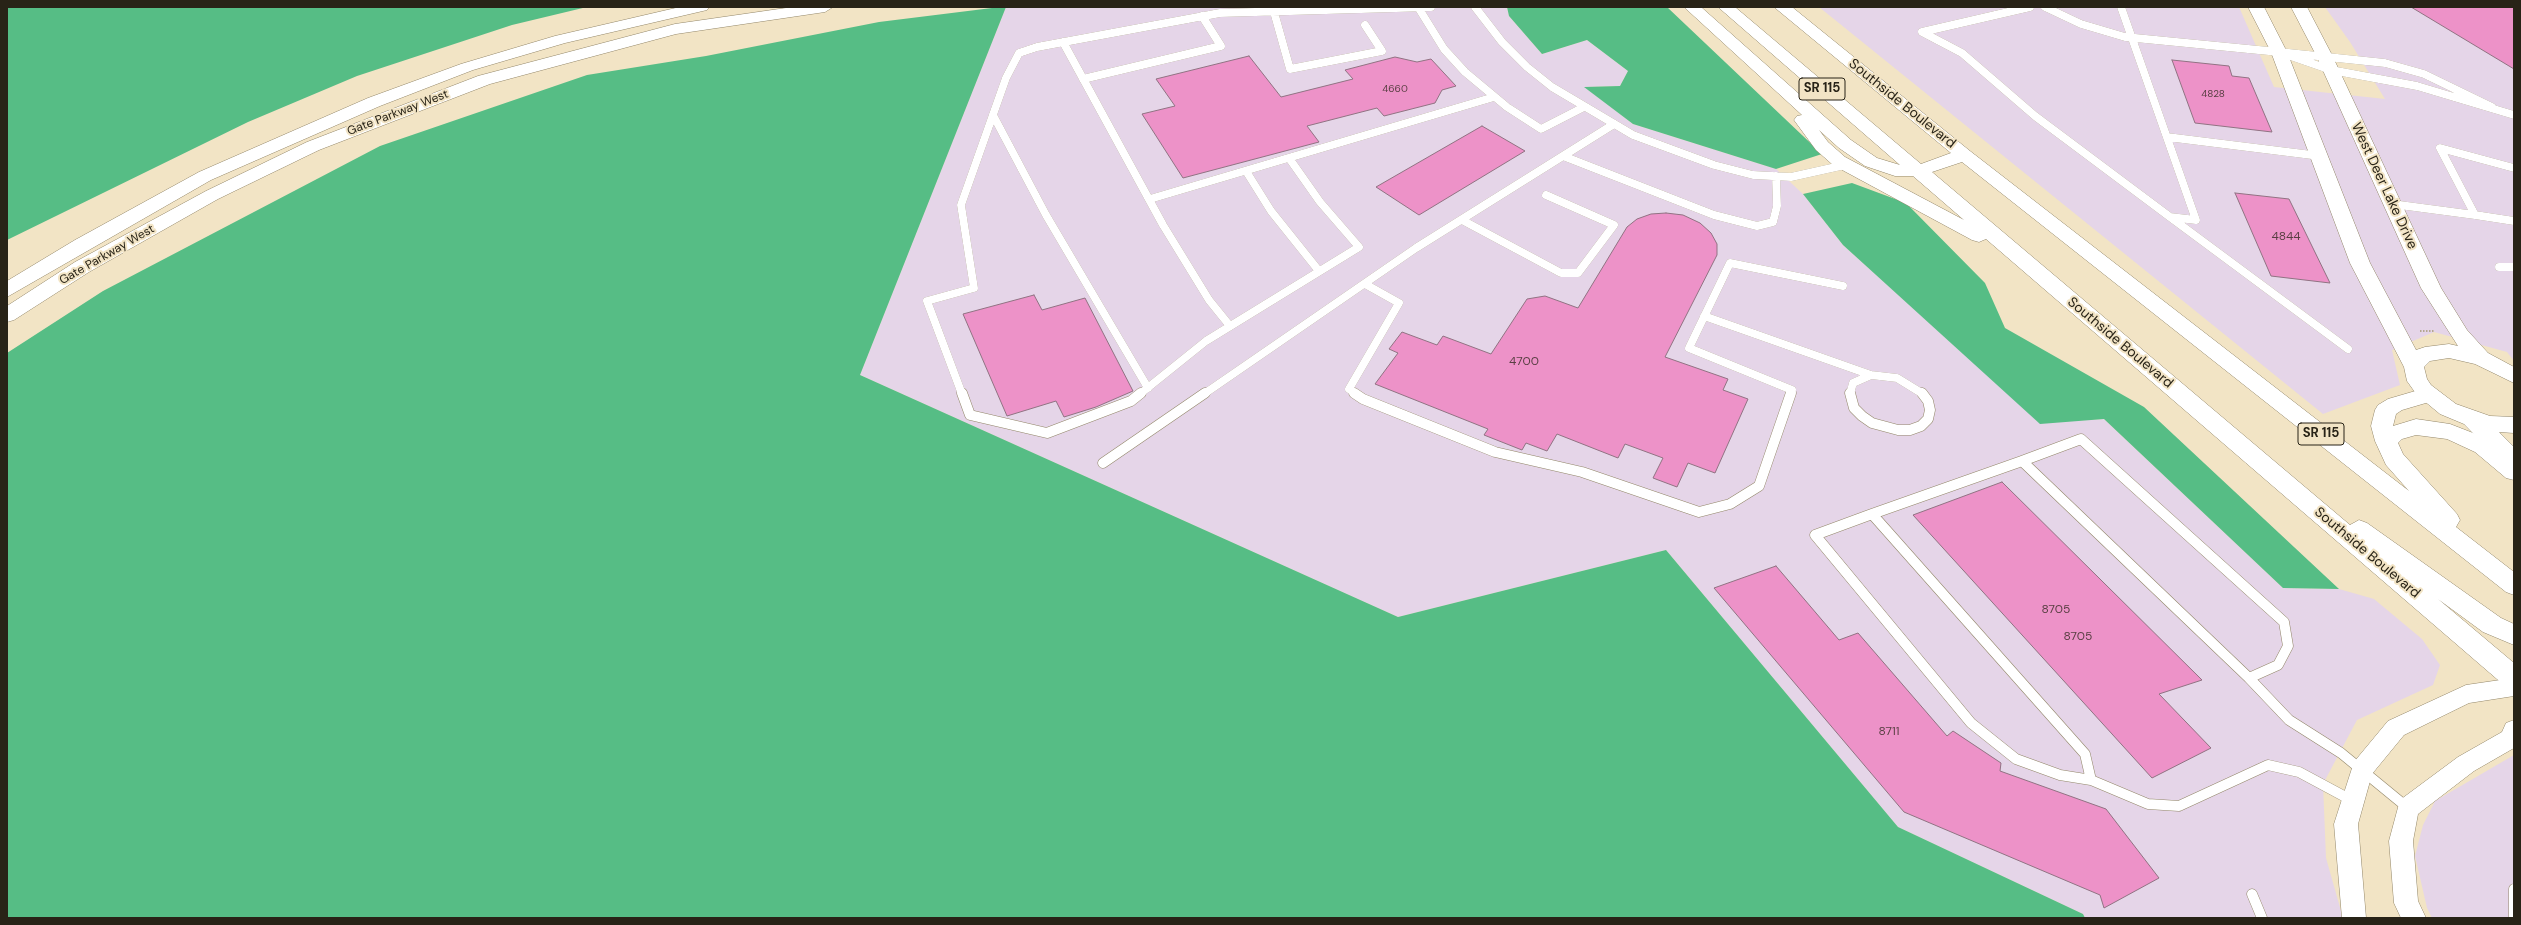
<!DOCTYPE html>
<style>
body{margin:0}
#map{position:relative;width:2521px;height:925px;overflow:hidden;background:#f2e4c5;font-family:"DM Sans",sans-serif}
canvas{display:block}
.frame{position:absolute;inset:0;border:8px solid #282317;pointer-events:none}
</style>
<div id="map">
<canvas width="2521" height="925"></canvas>
<div class="frame"></div>
</div>
<script>
const ctx = document.querySelector('canvas').getContext('2d');
ctx.lineJoin = 'round';
function paint(path, color) { ctx.fillStyle = color; ctx.fill(path, 'evenodd'); }
const toPath = rows => new Path2D(rows.map(r => 'M' + r).join(''));
function trace(path, color, width, dash) { ctx.strokeStyle = color; ctx.lineWidth = width; ctx.lineCap = dash ? 'butt' : 'round'; ctx.setLineDash(dash || []); ctx.stroke(path); }
function write(font, color, halo, rows, align = 'center') {
  ctx.font = font + ' "DM Sans",sans-serif'; ctx.lineWidth = 4; ctx.setLineDash([]); ctx.textBaseline = 'middle'; ctx.strokeStyle = halo; ctx.fillStyle = color; for (const [text, x, y, turn = 0] of rows) {
    ctx.save(); ctx.translate(x, y); ctx.rotate((+turn || 0) * Math.PI / 180); ctx.textAlign = isNaN(turn) ? turn : align; if (halo) ctx.strokeText(text, 0, 0); ctx.fillText(text, 0, 0); ctx.restore();
  }
}
const commercial = toPath([
 [1006,7,1507,7,1509,16,1542,54,1587,40,1628,71,1620,86,1585,87,1633,124,1776,169,1803,194,1843,245,2040,423,2104,419,2283,588,2339,589,2374,599,2422,639,2440,665,2433,685,2357,720,2323,784,2326,858,2343,918,2085,918,2083,914,1898,827,1666,550,1398,617,860,375],
 [1819,7,2239,7,2274,87,2385,99,2350,42,2325,7,2514,7,2514,361,2507,352,2434,332,2392,350,2400,385,2323,414],
 [2514,755,2514,918,2432,918,2427,908,2415,856,2423,825,2435,801]
]);
const forest = toPath([
 [7,7,587,7,512,25,357,76,248,122,7,240],
 [1000,7,1006,7,860,375,1398,617,1666,550,1898,827,2083,914,2085,918,7,918,7,353,103,291,380,146,587,75,706,56,879,22],
 [1507,7,1667,7,1822,154,1776,169,1633,124,1584,87,1620,86,1628,71,1587,40,1542,54,1509,16],
 [1852,183,1906,203,1985,283,2005,328,2144,407,2339,589,2283,588,2104,419,2040,424,1843,245,1803,194]
]);
const building = toPath([
 [2411,7,2514,7,2514,69,2411,7],
 [1249,56,1281,97,1353,79,1345,70,1395,57,1417,62,1431,59,1456,86,1442,90,1435,103,1384,116,1377,108,1307,126,1319,142,1183,178,1142,114,1175,106,1156,79,1249,56],
 [2172,60,2229,66,2232,76,2249,78,2272,132,2195,123,2172,60],
 [1482,126,1525,151,1419,215,1376,187,1482,126],
 [2235,193,2289,199,2330,283,2271,276,2235,193],
 [1666,213,1683,215,1700,223,1711,233,1717,244,1717,255,1665,357,1728,379,1723,390,1748,399,1715,473,1688,463,1677,487,1653,478,1663,458,1625,444,1618,458,1557,434,1547,451,1526,443,1522,450,1484,435,1488,429,1375,384,1398,353,1389,349,1402,332,1437,345,1443,336,1491,354,1527,299,1545,296,1578,308,1627,227,1637,219,1651,214,1666,213],
 [1034,295,1042,310,1085,298,1133,391,1096,407,1064,417,1056,401,1007,416,963,314,1034,295],
 [2002,482,2202,680,2159,694,2211,748,2152,778,1913,515,2002,482],
 [1776,566,1839,640,1858,633,1947,736,1953,731,2001,763,2000,771,2106,809,2159,878,2104,908,2100,895,1904,812,1714,588,1776,566]
]);
const path = toPath([
 [2420,331,2435,331]
]);
const serviceFar1 = toPath([
 [1418,7,1444,49,1465,72,1507,107,1541,129,1584,107],
 [1475,7,1502,42,1527,67,1552,87,1633,135,1714,165,1753,175,1791,177,1845,165],
 [2030,7,1922,32,1962,53,2035,116,2170,217,2196,220,2121,7],
 [2045,7,2081,24,2125,37,2279,52],
 [1274,12,1290,69,1382,51,1365,25],
 [1063,42,1163,225,1209,300,1230,326],
 [1083,79,1221,46,1202,16],
 [2492,107,2424,74,2385,63,2279,52,2331,70,2417,86,2514,115],
 [993,115,1046,215,1148,388],
 [2167,137,2320,156],
 [1563,156,1714,215,1757,226,1773,222,1777,206,1776,176],
 [1246,171,1271,211,1319,271],
 [1150,199,1494,97],
 [2392,204,2475,215,2440,148,2514,168],
 [2475,215,2514,221],
 [2170,217,2348,349],
 [1462,220,1561,273,1578,273,1614,225,1546,195],
 [2499,267,2514,267],
 [1704,316,1871,375],
 [962,394,927,301,974,288,961,205,1006,78,1019,53,1037,47,1220,13,1431,7],
 [1140,394,1206,341,1359,247,1320,202,1289,158],
 [1204,394,1416,248,1614,124],
 [1356,394,1349,389,1399,303,1365,284],
 [1791,394,1792,390,1689,348,1730,263,1843,286],
 [1850,394,1853,383,1871,375,1897,378,1923,394]
]);
const service = toPath([
 [962,393,970,415,1047,433,1131,401,1141,393],
 [1354,393,1363,399,1495,452,1582,472,1699,512,1730,504,1759,486,1791,393],
 [1850,393,1854,408,1862,416,1872,423,1898,430,1910,430,1921,426,1928,419,1930,410,1928,401,1922,393],
 [2081,439,2284,622,2288,646,2278,665,2249,678,2022,461,2081,439],
 [1103,463,1205,393],
 [1872,514,2085,754,2091,780,2060,775,2016,759,1971,723,1815,535,1872,514],
 [1872,514,2022,461],
 [2249,678,2289,720,2341,753,2408,808],
 [2091,780,2148,804,2179,806,2268,765,2299,772,2353,801],
 [2514,889,2514,918],
 [2252,894,2262,918]
]);
const minor = toPath([
 [2514,678,2514,696,2469,703,2404,735,2372,774,2358,824,2366,918,2342,918,2334,824,2354,762,2388,721,2466,685,2514,678],
 [2514,720,2514,748,2474,771,2418,814,2413,841,2418,901,2426,918,2401,918,2394,903,2389,841,2400,800,2458,757,2502,732,2506,723,2514,720]
]);
const tertiary = toPath([
 [2248,7,2264,7,2287,52,2370,263,2416,350,2425,347,2449,344,2458,346,2421,288,2316,55,2291,7,2307,7,2332,55,2441,288,2467,330,2488,353,2514,367,2514,383,2475,364,2449,358,2430,361,2424,367,2427,379,2431,385,2456,404,2490,416,2514,417,2514,433,2499,432,2514,447,2514,469,2506,467,2464,424,2440,414,2417,395,2407,381,2404,367,2350,263,2271,52,2248,7]
]);
const secondary = toPath([
 [680,7,709,7,707,10,565,43,473,70,380,106,211,180,7,297,7,281,75,240,199,172,368,98,461,64,555,36,680,7],
 [793,7,833,7,825,12,676,34,490,84,319,150,218,199,89,272,14,320,7,322,7,306,75,262,206,191,307,142,478,76,675,24,793,7]
]);
const trunk = toPath([
 [1684,7,1701,7,1851,140,1877,158,1900,165,1718,7,1735,7,1921,164,1951,153,1774,7,1792,7,1970,151,2409,491,2386,465,2375,441,2371,426,2375,410,2378,405,2388,399,2429,387,2436,390,2440,395,2436,400,2402,410,2396,414,2393,426,2416,419,2450,424,2491,440,2514,460,2514,480,2506,478,2475,452,2447,439,2416,435,2402,439,2398,443,2403,454,2457,514,2460,520,2456,527,2514,572,2514,595,2506,592,1962,162,1932,172,2350,525,2359,520,2367,523,2501,618,2514,624,2514,645,2483,632,2438,599,2514,663,2514,689,2505,686,1986,239,1979,242,1972,240,1833,165,1816,150,1794,120,1797,116,1802,115,1684,7],
 [1819,130,1839,148,1865,166,1895,176,1913,176,1964,220,1845,157,1828,142,1819,130]
]);
const farNumbernames = [
 ["4660",1395,89],
 ["4828",2213,94]
];
const farStreetnames = [
 ["Gate Parkway West",398,113,-21],
 ["Gate Parkway West",107,255,-30]
];
const numberNames = [
 ["4844",2286,237],
 ["4700",1524,362],
 ["8705",2056,610],
 ["8705",2078,637],
 ["8711",1889,732]
];
const shields = [
 [1822,89,46],
 [2321,434,46]
];
const shieldNames = [
 ["SR 115",1822,89],
 ["SR 115",2321,434]
];
const streetNames = [
 ["Southside Boulevard",1902,104,39],
 ["West Deer Lake Drive",2384,186,65],
 ["Southside Boulevard",2120,343,40],
 ["Southside Boulevard",2367,553,40]
];
paint(commercial, '#e5d5e8');
paint(forest, '#56bd85');
paint(building, '#ed92c8');
trace(building, '#917383', 1);
trace(serviceFar1, '#93876a', 8);
trace(service, '#93876a', 11);
trace(minor, '#93876a', 1);
trace(tertiary, '#93876a', 1);
trace(secondary, '#93876a', 1);
trace(trunk, '#93876a', 1);
trace(path, '#b4a88f', 2, [1.5, 1.5]);
trace(serviceFar1, '#fff', 8);
trace(service, '#fff', 10);
paint(minor, '#fff');
paint(tertiary, '#fff');
paint(secondary, '#fff');
paint(trunk, '#fff');
write('10px', '#593f43', null, farNumbernames);
write('12px', '#282317', '#f2e4c5', farStreetnames);
write('12px', '#593f43', null, numberNames);
for (const [x, y, w] of shields) { const box = new Path2D(); box.roundRect(x - w / 2, y - 11, w, 22, 3); ctx.fillStyle = '#f2e4c5'; ctx.fill(box); trace(box, '#282317', 1); }
write('bold 13px', '#282317', null, shieldNames);
write('14px', '#282317', '#f2e4c5', streetNames);
</script>
